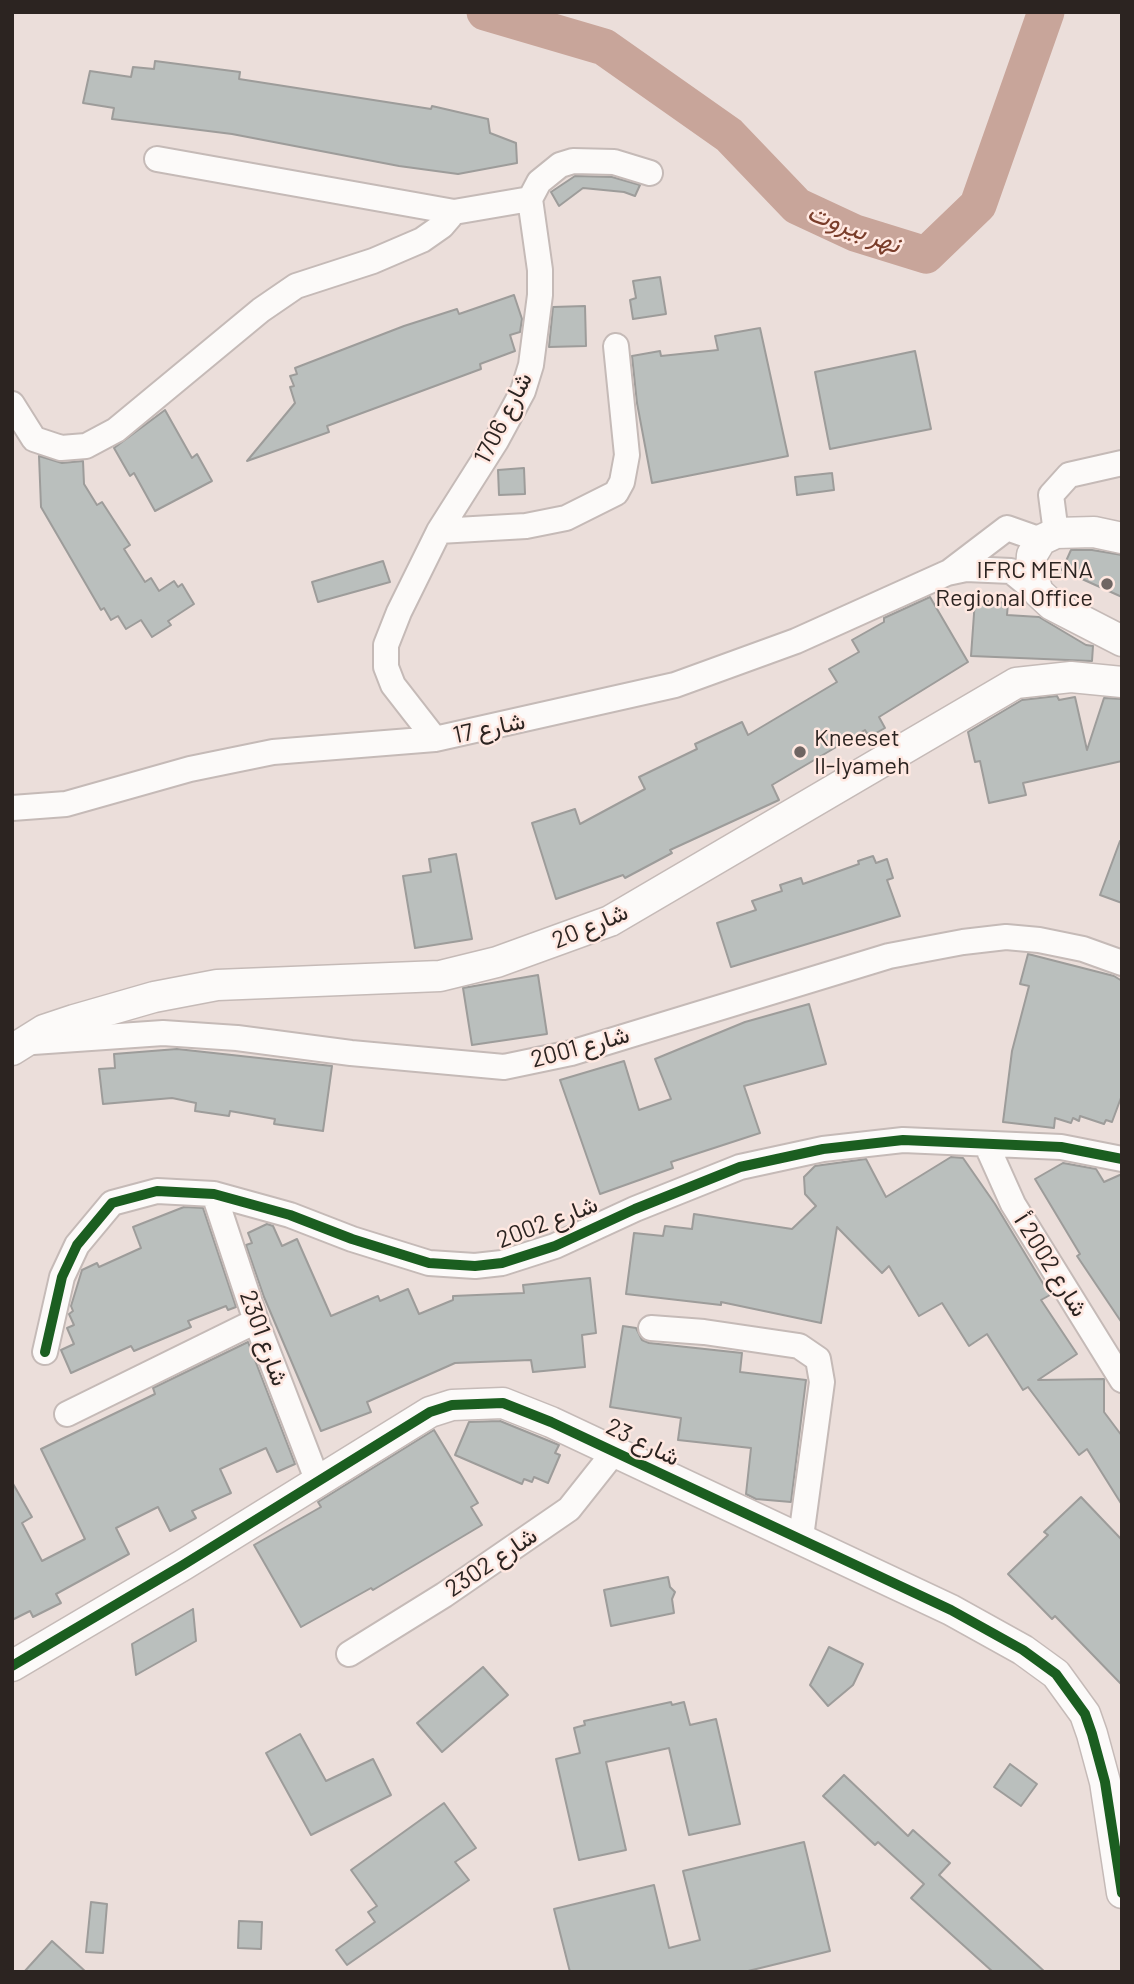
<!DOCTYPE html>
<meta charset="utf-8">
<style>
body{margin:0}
#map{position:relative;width:1134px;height:1984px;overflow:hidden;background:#ebdeda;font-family:Barlow,sans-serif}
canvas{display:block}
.frame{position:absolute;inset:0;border:14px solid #2c2421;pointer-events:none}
</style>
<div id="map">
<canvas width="1134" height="1984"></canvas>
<div class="frame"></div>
</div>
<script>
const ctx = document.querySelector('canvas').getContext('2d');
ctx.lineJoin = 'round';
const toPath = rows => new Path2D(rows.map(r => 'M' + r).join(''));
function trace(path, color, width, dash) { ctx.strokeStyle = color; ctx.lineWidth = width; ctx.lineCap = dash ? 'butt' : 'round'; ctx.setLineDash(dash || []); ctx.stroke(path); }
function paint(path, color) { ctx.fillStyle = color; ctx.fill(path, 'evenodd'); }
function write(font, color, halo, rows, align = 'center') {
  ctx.font = font + ' Barlow,Vazirmatn,sans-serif'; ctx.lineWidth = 5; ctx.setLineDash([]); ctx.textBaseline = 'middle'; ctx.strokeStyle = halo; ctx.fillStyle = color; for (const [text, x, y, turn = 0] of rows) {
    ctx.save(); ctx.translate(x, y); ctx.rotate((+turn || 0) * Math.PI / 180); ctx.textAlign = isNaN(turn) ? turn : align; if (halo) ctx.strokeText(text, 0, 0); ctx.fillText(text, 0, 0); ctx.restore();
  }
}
const river = toPath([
 [485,12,604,47,729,135,797,206,855,233,926,255,978,205,1046,12]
]);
const building = toPath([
 [155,61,240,72,239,79,431,109,432,106,488,119,490,133,516,143,517,163,458,174,399,166,232,134,112,119,114,108,83,103,90,71,131,77,133,67,154,69,155,61],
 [575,176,612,177,640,185,635,196,624,192,583,188,559,206,551,192,575,176],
 [660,277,666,314,633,319,630,300,636,298,633,281,660,277],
 [514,295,522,319,520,332,510,335,515,351,480,364,481,369,327,426,329,432,247,461,295,403,290,387,294,386,290,376,297,374,295,368,404,326,457,309,459,314,514,295],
 [585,306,586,346,549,347,553,307,585,306],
 [760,328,788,456,652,483,637,403,632,356,660,351,661,356,718,350,715,336,760,328],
 [915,351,931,429,830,449,815,372,915,351],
 [165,410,192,458,197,454,212,481,155,511,134,473,130,476,114,448,165,410],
 [39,456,62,463,83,461,84,484,97,505,102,502,130,545,124,549,145,582,151,578,159,591,174,581,178,587,182,584,194,604,168,621,171,625,152,637,141,620,126,629,118,616,111,620,104,608,101,610,41,507,39,456],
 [524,468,525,494,499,495,498,470,524,468],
 [832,473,834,490,797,495,795,477,832,473],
 [1071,550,1092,550,1122,555,1122,597,1062,570,1071,550],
 [383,561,390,582,318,602,312,582,383,561],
 [930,597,968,662,879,717,885,728,869,737,865,730,772,785,779,800,670,850,672,853,625,878,623,875,556,899,532,823,575,809,580,824,645,789,639,777,697,749,695,744,742,722,748,735,837,682,829,669,859,652,852,640,884,622,884,618,930,597],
 [975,600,1008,603,1007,615,1039,617,1086,645,1093,646,1092,661,971,656,975,600],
 [1057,696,1059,700,1075,697,1087,750,1104,698,1122,699,1122,761,1023,783,1026,795,989,803,980,761,975,762,968,732,1022,700,1057,696],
 [1120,841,1122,841,1122,903,1100,895,1120,841],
 [456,854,472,939,415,948,403,876,431,872,429,859,456,854],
 [873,856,876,863,887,859,893,878,887,880,900,916,731,967,717,923,756,910,752,901,782,891,780,885,801,878,803,884,859,864,858,861,873,856],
 [1028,954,1114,976,1122,981,1122,1095,1112,1122,1106,1120,1104,1124,1080,1116,1079,1121,1073,1118,1071,1123,1055,1118,1054,1128,1003,1122,1012,1051,1029,986,1020,984,1028,954],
 [538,975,547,1034,472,1045,463,988,538,975],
 [809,1004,826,1064,744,1086,760,1133,671,1162,673,1168,600,1194,560,1080,624,1061,639,1110,671,1099,655,1059,745,1022,809,1004],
 [177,1049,332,1066,323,1131,274,1124,275,1119,230,1111,229,1116,195,1111,196,1103,172,1098,103,1104,99,1069,115,1068,114,1054,177,1049],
 [951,1157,963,1158,995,1204,1050,1295,1041,1300,1077,1354,1038,1380,1104,1379,1104,1412,1122,1436,1122,1505,1087,1449,1079,1455,1028,1387,1023,1390,987,1334,969,1346,942,1303,919,1316,889,1266,882,1273,837,1227,821,1323,721,1302,721,1305,626,1294,634,1233,663,1236,665,1226,692,1229,694,1214,792,1229,816,1206,805,1194,804,1177,815,1166,866,1159,886,1197,951,1157],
 [1063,1163,1096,1169,1104,1182,1122,1174,1122,1323,1077,1256,1080,1254,1035,1179,1063,1163],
 [184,1207,203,1208,236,1307,228,1310,226,1306,188,1321,191,1327,134,1351,131,1346,71,1373,61,1350,74,1344,67,1328,74,1325,69,1314,73,1311,71,1306,82,1270,97,1263,99,1267,141,1248,133,1227,184,1207],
 [267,1224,273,1226,282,1246,297,1239,331,1316,378,1296,380,1301,408,1289,419,1314,453,1300,453,1296,524,1293,523,1285,590,1278,596,1333,582,1335,585,1367,533,1372,531,1360,455,1363,367,1402,371,1412,321,1431,264,1297,246,1245,252,1243,248,1233,267,1224],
 [623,1326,636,1328,642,1340,649,1343,742,1353,740,1372,806,1380,791,1502,756,1499,746,1494,751,1448,678,1440,681,1418,610,1407,623,1326],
 [248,1342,295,1464,277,1472,266,1448,220,1469,231,1493,192,1511,196,1518,170,1531,158,1507,116,1528,129,1554,56,1594,61,1603,33,1617,30,1611,12,1620,12,1482,32,1517,22,1523,42,1561,85,1539,41,1449,155,1394,153,1388,248,1342],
 [500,1421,559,1445,555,1453,560,1455,548,1483,534,1477,532,1482,524,1479,522,1484,455,1455,469,1422,500,1421],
 [434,1430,478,1503,471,1507,482,1525,373,1590,371,1588,301,1627,254,1545,321,1507,318,1502,434,1430],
 [1081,1497,1122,1540,1122,1685,1055,1616,1052,1619,1008,1574,1048,1535,1044,1532,1081,1497],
 [668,1577,670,1587,675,1592,672,1599,674,1613,611,1626,604,1590,668,1577],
 [193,1609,196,1641,136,1675,132,1644,193,1609],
 [829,1647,863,1664,853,1685,828,1706,810,1685,829,1647],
 [483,1667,508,1695,442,1752,417,1723,483,1667],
 [671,1702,672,1705,684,1702,690,1725,716,1719,740,1824,689,1835,669,1748,606,1762,626,1850,579,1860,556,1759,580,1753,574,1728,585,1725,584,1721,671,1702],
 [300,1734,326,1781,373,1759,391,1795,311,1835,266,1753,300,1734],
 [1010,1764,1037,1784,1021,1806,994,1787,1010,1764],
 [844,1775,908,1836,913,1830,950,1863,939,1875,1045,1972,993,1972,911,1898,924,1884,878,1842,875,1845,823,1796,844,1775],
 [444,1803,476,1848,455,1862,469,1880,347,1965,336,1950,375,1922,368,1912,377,1906,351,1870,444,1803],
 [804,1842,830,1951,744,1972,570,1972,554,1909,654,1885,669,1948,700,1940,683,1871,804,1842],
 [91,1902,107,1904,103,1953,86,1952,91,1902],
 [239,1921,262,1922,261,1949,238,1948,239,1921],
 [52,1941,86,1972,24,1972,52,1941]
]);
const minor = toPath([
 [157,159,454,212],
 [12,404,34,439,61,448,86,446,116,430,261,310,296,286,373,261,422,240,442,226,454,212,530,199],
 [439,531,526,526,566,518,616,493,622,482,627,455,616,346],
 [1056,533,1051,495,1069,475,1122,463],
 [948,573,1007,528,1041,540],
 [435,739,393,685,386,667,386,645,399,612,439,531,496,441,523,391,531,365,540,295,540,270,530,199,539,182,560,165,573,161,614,162,650,173],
 [12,808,66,804,190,769,273,752,435,739,675,685,796,641,947,573,966,569,1011,571,1044,598],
 [33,1042,163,1033,237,1038,351,1053,504,1067,571,1053,889,956,963,942,1006,937,1039,940,1083,949,1122,963],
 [987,1146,1013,1204,1122,1380],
 [214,1194,256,1321,318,1482],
 [651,1328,704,1332,799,1346,818,1359,822,1382,801,1537],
 [45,1352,62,1277,77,1245,112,1203,157,1191,214,1194,290,1215,352,1239,429,1263,475,1266,502,1263,555,1246,635,1209,740,1167,823,1149,903,1140,1061,1147,1122,1159],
 [67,1414,256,1321],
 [349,1654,444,1595,569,1509,615,1451]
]);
const tertiary = toPath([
 [1122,538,1094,532,1056,533,1041,540,1032,555,1031,570,1038,592,1052,605,1122,641],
 [12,1050,44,1030,74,1020,154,997,217,985,440,976,497,962,610,921,1016,683,1071,677,1122,682],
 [12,1666,183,1565,430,1412,452,1405,503,1403,551,1422,951,1610,1023,1650,1056,1674,1085,1714,1092,1734,1105,1782,1122,1893]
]);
const cycleway = toPath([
 [45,1352,62,1277,77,1245,112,1203,157,1191,214,1194,290,1215,352,1239,429,1263,475,1266,502,1263,555,1246,635,1209,740,1167,823,1149,903,1140,1061,1147,1122,1159],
 [12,1666,183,1565,430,1412,452,1405,503,1403,551,1422,951,1610,1023,1650,1056,1674,1085,1714,1092,1734,1105,1782,1122,1893]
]);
const markers = [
 [1107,584,7,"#6f6562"],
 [800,752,7,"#6f6562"]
];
const streetNames = [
 ["شارع 1706",503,418,-63],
 ["شارع 17",489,728,-12],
 ["شارع 20",590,926,-23],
 ["شارع 2001",580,1047,-15],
 ["شارع 2002",547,1222,-21],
 ["شارع 2002 أ",1051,1265,58],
 ["شارع 2301",264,1338,70],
 ["شارع 23",643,1442,26],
 ["شارع 2302",491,1562,-34]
];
const poiNames = [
 ["IFRC MENA",1093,570],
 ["Regional Office",1093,598],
 ["Kneeset",814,738,"left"],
 ["Il-Iyameh",814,766,"left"]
];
const waterNames = [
 ["نهر بيروت",854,228,21]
];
trace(river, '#c8a59a', 37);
paint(building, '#babfbd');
trace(building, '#9d9c9a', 2);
trace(minor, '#c5bab7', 28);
trace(tertiary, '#c5bab7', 33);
trace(minor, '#fcfaf9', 24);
trace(tertiary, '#fcfaf9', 30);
trace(cycleway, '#1b5e20', 10);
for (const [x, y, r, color] of markers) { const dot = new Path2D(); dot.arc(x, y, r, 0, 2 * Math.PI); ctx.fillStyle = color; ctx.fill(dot); trace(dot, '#ffe8e1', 2.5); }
write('24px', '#2c2421', '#ffe8e1', streetNames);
write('24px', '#2c2421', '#ffe8e1', poiNames, 'right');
write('italic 26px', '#7a3d2a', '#ffe8e1', waterNames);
</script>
